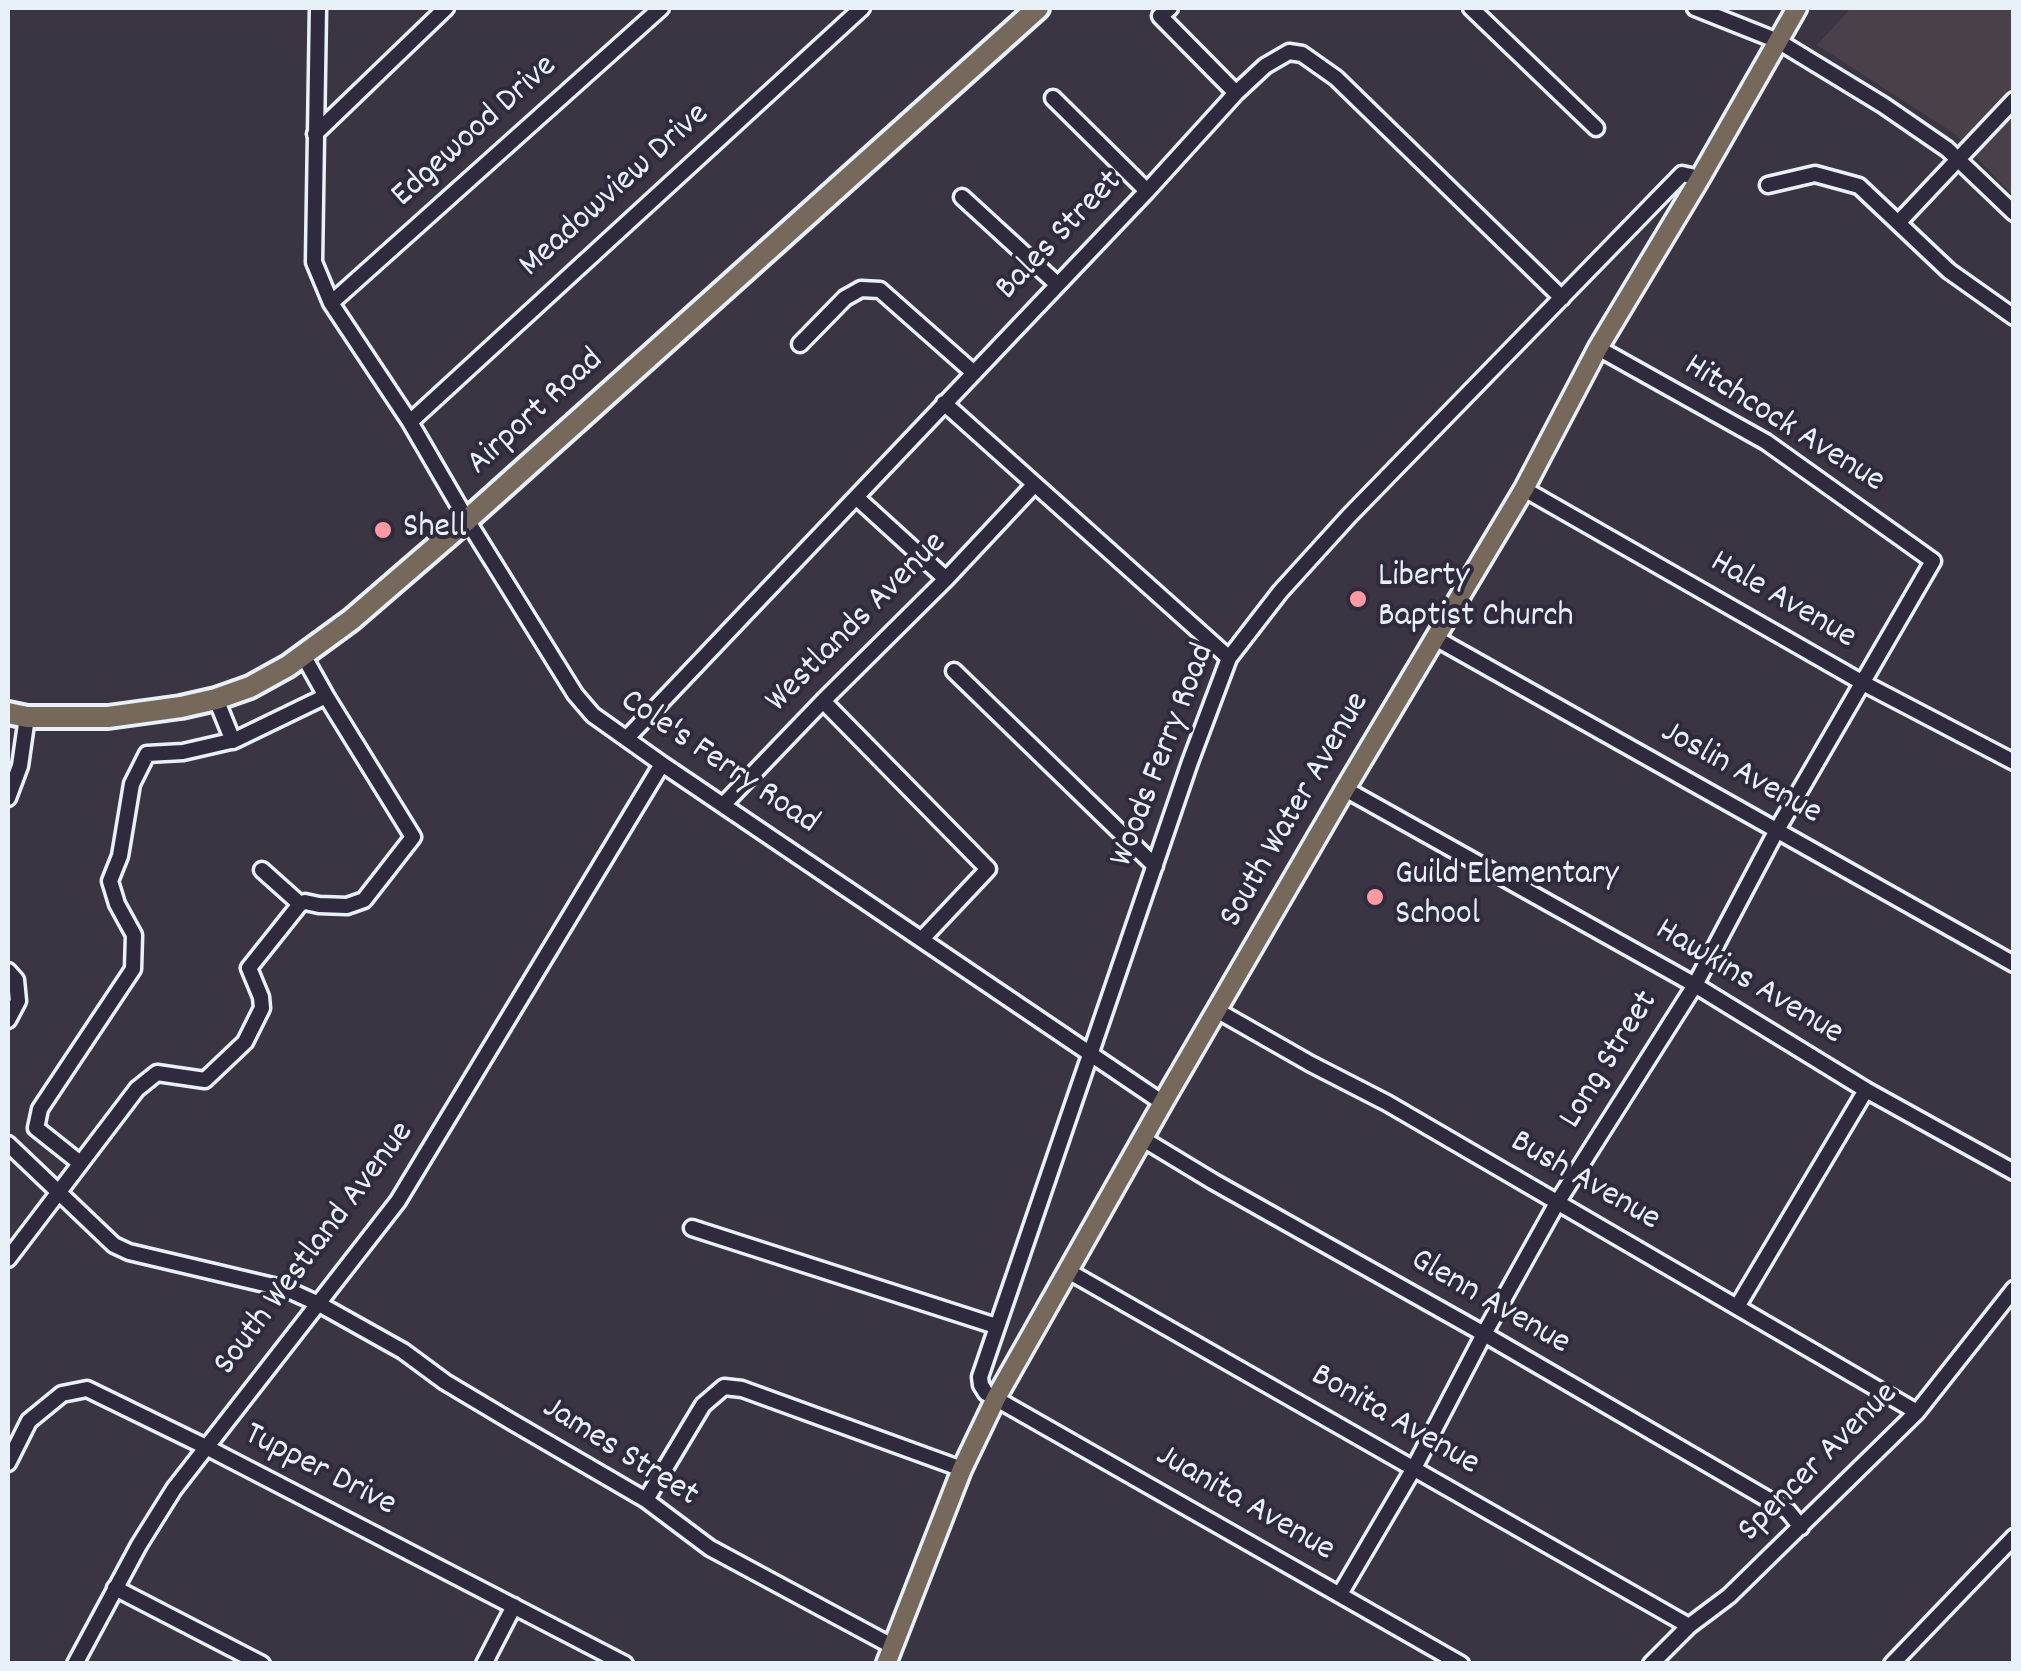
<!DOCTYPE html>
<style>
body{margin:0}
#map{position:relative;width:2021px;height:1671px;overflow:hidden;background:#3b3443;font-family:Dekko,sans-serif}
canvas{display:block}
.frame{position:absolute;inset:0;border:10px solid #e8f1f8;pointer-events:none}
</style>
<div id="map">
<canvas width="2021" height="1671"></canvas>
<div class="frame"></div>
</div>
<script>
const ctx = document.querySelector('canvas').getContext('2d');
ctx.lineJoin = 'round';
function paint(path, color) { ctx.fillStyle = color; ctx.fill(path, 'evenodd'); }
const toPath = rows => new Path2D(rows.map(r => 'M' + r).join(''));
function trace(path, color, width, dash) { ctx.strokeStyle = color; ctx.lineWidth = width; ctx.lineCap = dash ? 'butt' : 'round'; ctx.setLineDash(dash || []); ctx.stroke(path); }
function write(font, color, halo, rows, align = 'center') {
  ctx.font = font + ' Dekko,sans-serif'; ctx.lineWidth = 8; ctx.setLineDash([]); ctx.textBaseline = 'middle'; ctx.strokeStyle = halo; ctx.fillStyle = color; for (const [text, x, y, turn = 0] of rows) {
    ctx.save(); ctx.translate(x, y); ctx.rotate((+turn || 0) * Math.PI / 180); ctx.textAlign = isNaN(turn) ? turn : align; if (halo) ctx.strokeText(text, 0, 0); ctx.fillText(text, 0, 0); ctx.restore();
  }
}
const built = toPath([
 [1851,8,2013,8,2013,196,1955,134,1817,45]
]);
const minor = toPath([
 [318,8,314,262,331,303,410,422,467,520,575,694,593,715,662,764,1163,1103],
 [1170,8,1160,16,1236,93],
 [1471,8,1596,128],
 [1695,8,1778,41,1883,105,1947,149,2014,213],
 [1053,98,1147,191],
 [315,134,446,8],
 [1768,185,1815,174,1859,186,1949,271,2014,317],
 [962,197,1057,284],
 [1898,223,2014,100],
 [331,303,661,8],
 [800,344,845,298,861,289,880,290,974,373],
 [944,403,1229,658],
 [410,422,862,8],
 [1524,489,1863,683,2014,762],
 [856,497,946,579],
 [1437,639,2014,964],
 [954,671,1155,866],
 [216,699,233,741],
 [823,701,988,869,922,939],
 [627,738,1147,191,1236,93,1265,66,1289,52,1302,54,1336,78,1562,298],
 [1345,789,1695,985,1866,1090,2014,1172],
 [8,798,20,766,27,717],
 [724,804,823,701,946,579,1034,485],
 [262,870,300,904],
 [8,971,16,980,18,1001,8,1020],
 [1218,1011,1311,1064,1387,1103,1917,1412],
 [1143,1139,1214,1182,1484,1334,1788,1511,1801,1527],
 [8,1144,114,1245,129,1252,286,1289,319,1304,403,1351,445,1382,512,1422,646,1500,710,1548,892,1646],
 [80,1163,36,1128,40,1109,133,969,134,935,117,904,110,881,120,856,132,784,147,754,183,752,235,740,326,696],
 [692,1228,996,1326],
 [8,1259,137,1089,157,1073,205,1080,245,1042,262,1008,261,997,249,968,300,904,305,902,319,905,347,906,364,900,413,837,326,696,303,655],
 [1068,1271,1689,1626],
 [1737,1307,1866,1090],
 [8,1463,29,1421,62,1394,87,1389,206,1447,625,1664],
 [646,1500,703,1405,724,1387,742,1389,962,1469],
 [115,1588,262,1664],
 [1340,1594,1414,1468,1484,1334,1557,1203,1695,985,1777,830,1933,561,1766,442,1598,348],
 [75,1664,139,1545,174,1489,398,1201,662,764],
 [484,1664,514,1606],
 [1461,1664,986,1393,981,1385,980,1377,1190,762,1229,658,1280,592,1349,516,1682,174,1700,178],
 [1651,1664,1689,1626,1729,1596,1917,1412,2014,1289],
 [1892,1664,2014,1537]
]);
const major = toPath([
 [886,1664,962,1469,996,1398,1165,1099,1345,789,1524,489,1598,348,1700,178,1797,8]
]);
const highway = toPath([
 [8,713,27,717,108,717,181,707,216,699,250,687,288,666,351,620,467,520,1038,8]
]);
const markers = [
 [383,530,10,"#ff9aa2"],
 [1358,599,10,"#ff9aa2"],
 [1375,897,10,"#ff9aa2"]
];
const streetNames = [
 ["Edgewood Drive",476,133,-42],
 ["Meadowview Drive",616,192,-42],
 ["Bales Street",1061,237,-46],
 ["Airport Road",537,414,-42],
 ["Hitchcock Avenue",1783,426,32],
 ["Hale Avenue",1782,602,30],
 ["Westlands Avenue",858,624,-45],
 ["Woods Ferry Road",1165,756,-69],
 ["Cole's Ferry Road",718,764,34],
 ["Joslin Avenue",1740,775,29],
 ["South Water Avenue",1297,811,-60],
 ["Hawkins Avenue",1748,984,31],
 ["Long Street",1611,1061,-58],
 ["Bush Avenue",1584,1183,30],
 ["South Westland Avenue",316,1250,-53],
 ["Glenn Avenue",1489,1304,30],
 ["Bonita Avenue",1394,1422,30],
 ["James Street",619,1454,32],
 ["Spencer Avenue",1820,1464,-45],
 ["Tupper Drive",319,1472,27],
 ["Juanita Avenue",1244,1505,30]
];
const poiNames = [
 ["Shell",403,530],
 ["Liberty",1378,579],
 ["Baptist Church",1378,619],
 ["Guild Elementary",1395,877],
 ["School",1395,917]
];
paint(built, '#4a404a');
trace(minor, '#e8f1f8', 21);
trace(major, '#e8f1f8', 25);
trace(highway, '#e8f1f8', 28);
trace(minor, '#2f2a3d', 14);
trace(major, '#76695c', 18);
trace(highway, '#76695c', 20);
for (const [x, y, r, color] of markers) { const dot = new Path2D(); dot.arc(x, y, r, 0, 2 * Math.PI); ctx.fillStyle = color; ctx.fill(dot); trace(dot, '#2f2a3d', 4); }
write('35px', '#e8f1f8', '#2f2a3d', streetNames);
write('35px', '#e8f1f8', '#2f2a3d', poiNames, 'left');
</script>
